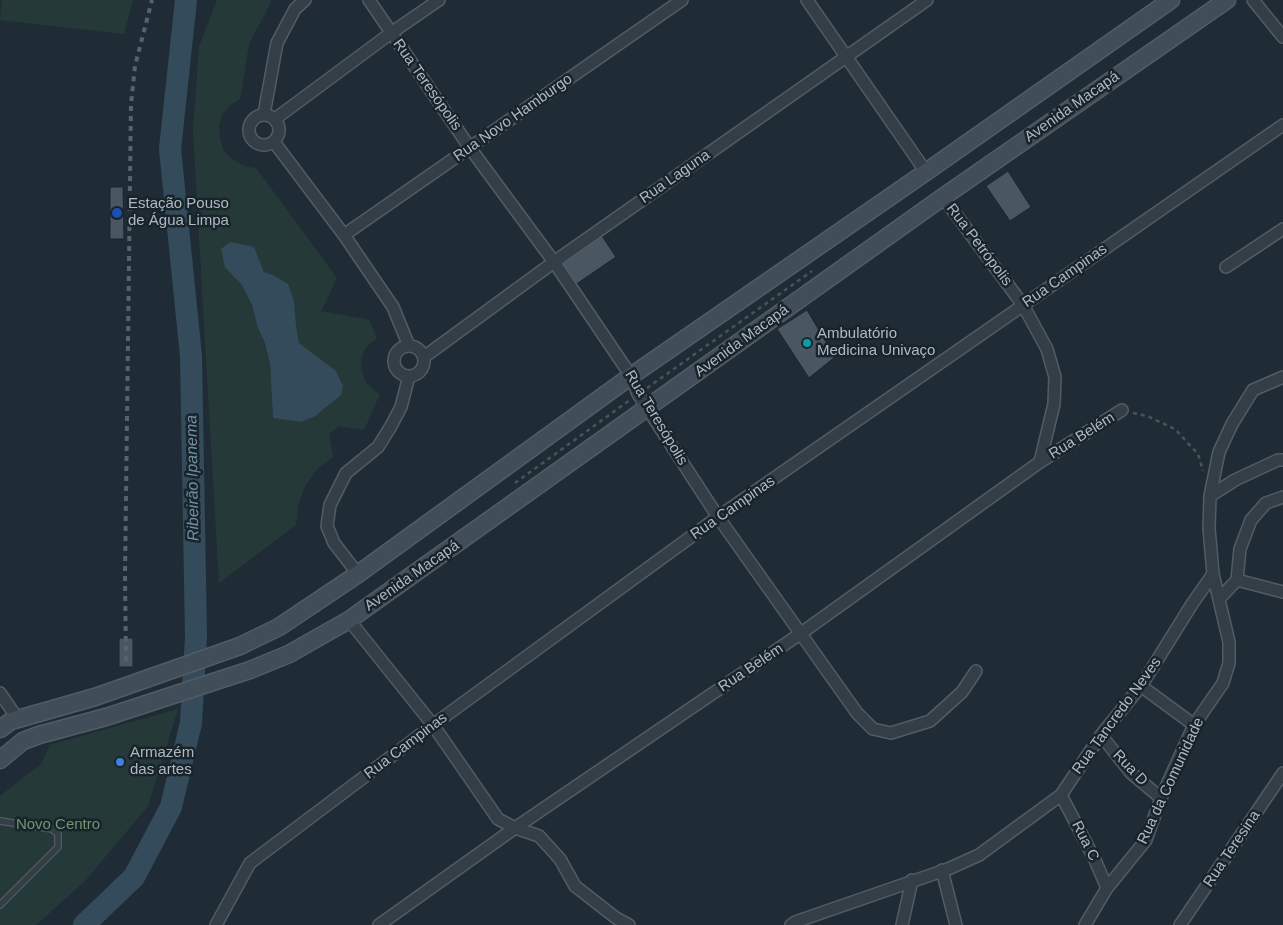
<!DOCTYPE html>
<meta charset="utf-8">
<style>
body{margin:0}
canvas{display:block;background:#202c35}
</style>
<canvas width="1283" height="925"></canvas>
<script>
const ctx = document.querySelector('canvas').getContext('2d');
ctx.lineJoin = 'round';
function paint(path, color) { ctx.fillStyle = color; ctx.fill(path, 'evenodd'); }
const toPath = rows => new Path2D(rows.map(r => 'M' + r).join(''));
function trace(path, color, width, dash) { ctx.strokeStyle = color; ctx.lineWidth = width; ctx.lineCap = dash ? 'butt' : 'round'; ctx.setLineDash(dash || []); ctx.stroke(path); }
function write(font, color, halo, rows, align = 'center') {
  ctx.font = font + ' Helvetica,sans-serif'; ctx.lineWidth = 5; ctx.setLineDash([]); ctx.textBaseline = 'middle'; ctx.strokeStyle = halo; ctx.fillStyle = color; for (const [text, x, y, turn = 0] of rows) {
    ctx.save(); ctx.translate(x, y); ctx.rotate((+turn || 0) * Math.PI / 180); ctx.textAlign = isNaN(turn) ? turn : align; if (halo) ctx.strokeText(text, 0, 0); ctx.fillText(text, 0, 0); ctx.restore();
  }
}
const green = toPath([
 [2,0,133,0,124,34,0,20],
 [217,0,272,0,249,44,240,99,230,105,222,115,219,127,220,140,224,151,233,160,244,166,256,168,337,278,321,311,369,320,377,338,369,344,363,352,361,362,362,372,365,381,372,389,380,394,364,430,339,426,329,434,333,457,317,469,305,486,298,505,296,525,219,583,193,131,199,47],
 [254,247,264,272,273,275,296,325,299,343,316,356,341,395,301,422,273,418,270,363,252,305,242,285],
 [178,709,148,806,85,881,36,925,0,925,0,796,41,764,50,745]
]);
const water = toPath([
 [230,242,254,247,264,272,273,275,288,284,294,301,296,325,299,343,336,371,343,386,341,395,315,416,301,422,273,418,270,363,264,341,258,328,252,305,242,285,225,267,221,249]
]);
const river = toPath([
 [84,925,134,877,171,807,191,723,196,636,191,356,170,149,186,0]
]);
const building = toPath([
 [1008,171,1031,207,1010,221,986,186,1008,171],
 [110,187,123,187,124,239,110,239,110,187],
 [602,236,616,257,575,285,561,264,602,236],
 [807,310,835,357,809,378,777,329,807,310],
 [119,638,133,638,133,667,119,667,119,638]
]);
const path = toPath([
 [647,388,812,271],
 [1133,413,1147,416,1175,429,1198,454,1203,471],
 [515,483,630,400]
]);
const service = toPath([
 [0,821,52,829,58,834,58,847,0,905]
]);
const minor = toPath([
 [369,0,470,148,554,262,631,376,638,394,718,517,857,713,873,729,891,733,930,721,962,692,976,671],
 [807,0,926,172],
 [1253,0,1283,37],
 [264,114,277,43,295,9,305,0],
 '249 130a15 15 0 1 1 30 0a15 15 0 1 1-30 0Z',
 [275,119,391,33,439,0],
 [274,142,344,235,393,307,409,346],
 [943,197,1023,305,1047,349,1055,377,1054,404,1040,462],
 [344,235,682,0],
 [1226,267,1283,229],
 '394 361a15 15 0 1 1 30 0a15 15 0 1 1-30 0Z',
 [424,357,554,262,927,0],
 [1210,496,1235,480,1278,460,1283,460],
 [358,574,334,543,327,526,330,505,346,473,378,447,391,426,401,407,409,376],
 [1237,580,1283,592],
 [1220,598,1237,580,1240,549,1251,520,1266,503,1283,497],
 [349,620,433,725,498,819,515,828,539,836,560,859,575,886,616,918,629,925],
 [1141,686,1194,725],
 [0,693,17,718],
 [1101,735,1131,773,1161,798],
 [1061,795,1095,860,1107,888],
 [942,870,956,925],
 [216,925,250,863,433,725,718,517,1283,125],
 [379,925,515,828,800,634,1040,462,1122,410],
 [791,925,795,922,948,869,979,855,1061,795,1101,735,1141,686,1192,604,1213,574,1209,528,1210,496,1219,452,1232,424,1253,390,1283,377],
 [902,925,912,880],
 [1085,925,1107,888,1146,840,1161,798,1194,725,1223,683,1229,663,1229,642,1213,574],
 [1180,925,1283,773]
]);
const secondary = toPath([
 [0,729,11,721,95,697,240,646,279,627,358,574,631,376,926,172,1171,0],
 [0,760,23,741,39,735,106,717,250,670,289,654,349,620,943,197,1227,0]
]);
const rail = toPath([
 [126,661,125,576,131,104,135,66,152,0]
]);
const markers = [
 [117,213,6,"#1a4fb4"],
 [807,343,5,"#0f9aa8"],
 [120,762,5,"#3f7fe0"]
];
const streetNames = [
 ["Rua Teresópolis",427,85,55],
 ["Avenida Macapá",1072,107,-35],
 ["Rua Novo Hamburgo",513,118,-35],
 ["Rua Laguna",675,177,-35],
 ["Rua Petrópolis",979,245,53],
 ["Rua Campinas",1065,276,-35],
 ["Avenida Macapá",742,341,-36],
 ["Rua Teresópolis",656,418,59],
 ["Rua Belém",1082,436,-32],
 ["Rua Campinas",733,508,-35],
 ["Avenida Macapá",412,576,-35],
 ["Rua Belém",751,668,-34],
 ["Rua Tancredo Neves",1117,716,-54],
 ["Rua Campinas",406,746,-37],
 ["Rua D",1130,768,46],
 ["Rua da Comunidade",1171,781,-65],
 ["Rua C",1085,841,63],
 ["Rua Teresina",1232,849,-56]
];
const poiNames = [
 ["Estação Pouso",128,204],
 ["de Água Limpa",128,221],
 ["Ambulatório",817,334],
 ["Medicina Univaço",817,351],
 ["Armazém",130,753],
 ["das artes",130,770]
];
const parkNames = [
 ["Novo Centro",58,825]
];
const waterNames = [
 ["Ribeirão Ipanema",193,478,-91]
];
paint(green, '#253a38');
paint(water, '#344b5c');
trace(river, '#344b5c', 22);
paint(building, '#485761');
trace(building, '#1b252c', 1);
trace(service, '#515c64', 8);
trace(minor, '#515c64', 14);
trace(secondary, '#515c64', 19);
trace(path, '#435756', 2.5, [4, 4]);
trace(service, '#333e46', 5.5);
trace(minor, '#333e46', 11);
trace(secondary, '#414e59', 16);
trace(rail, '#55636d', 4, [5, 5]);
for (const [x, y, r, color] of markers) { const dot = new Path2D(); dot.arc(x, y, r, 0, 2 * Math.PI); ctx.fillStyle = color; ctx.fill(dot); trace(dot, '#19232a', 2); }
write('15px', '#adb9c3', '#19232a', streetNames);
write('15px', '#adb9c3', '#19232a', poiNames, 'left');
write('15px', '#6e9770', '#19232a', parkNames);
write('italic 16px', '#6f8fa6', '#19232a', waterNames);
</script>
